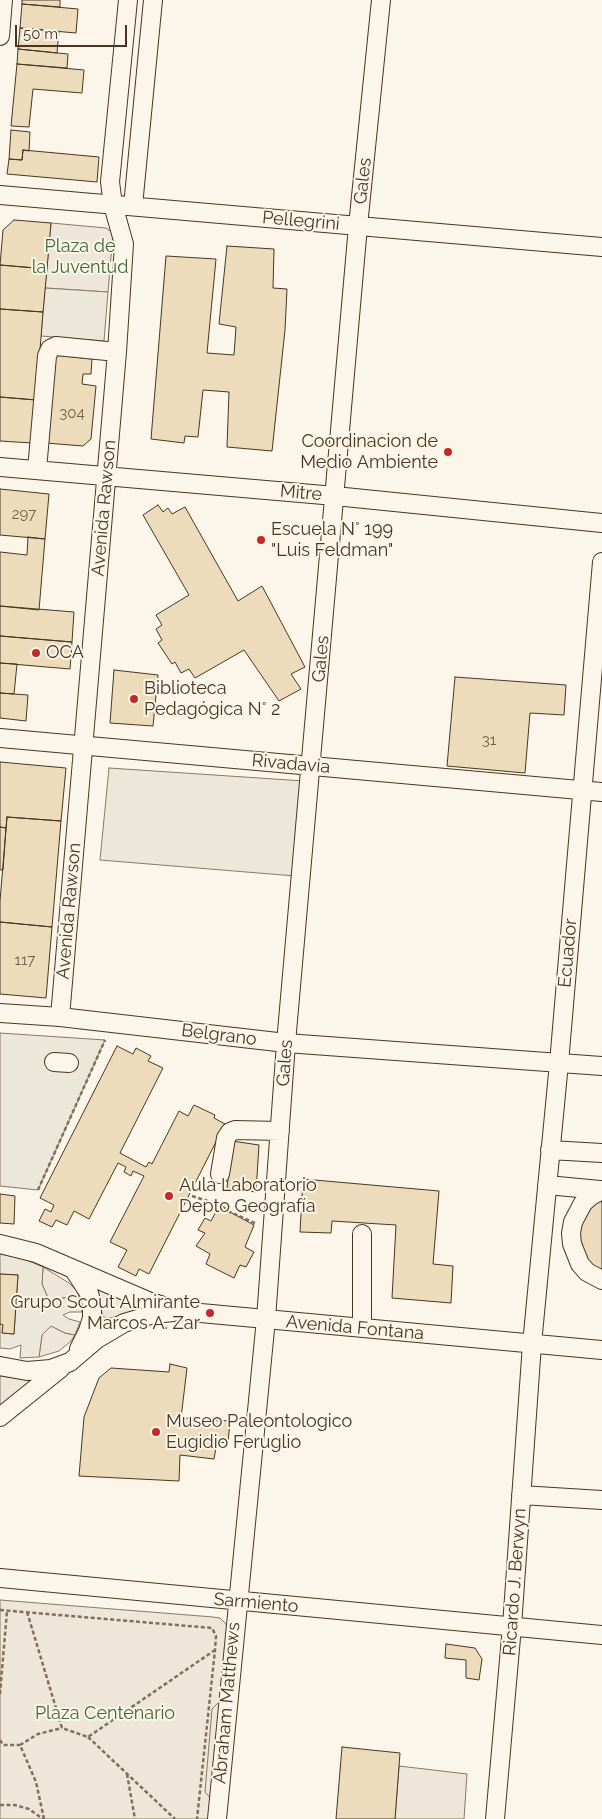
<!DOCTYPE html>
<meta charset="utf-8">
<style>
body{margin:0}
#map{position:relative;width:602px;height:1819px;overflow:hidden;background:#fbf6e9;font-family:Raleway,sans-serif}
canvas{display:block}
.scale{position:absolute;left:15px;top:25px;width:112px;height:22px;box-sizing:border-box;border:2px solid #4a3520;border-top:0;padding-left:6px;font-size:15px;line-height:18px;white-space:nowrap;color:#4a3520;-webkit-text-stroke:4px #fbf6e9;paint-order:stroke}
</style>
<div id="map">
<canvas width="602" height="1819"></canvas>
<div class="scale">50 m</div>
</div>
<script>
const ctx = document.querySelector('canvas').getContext('2d');
ctx.lineJoin = 'round';
function paint(path, color) { ctx.fillStyle = color; ctx.fill(path, 'evenodd'); }
const toPath = rows => new Path2D(rows.map(r => 'M' + r).join(''));
function trace(path, color, width, dash) { ctx.strokeStyle = color; ctx.lineWidth = width; ctx.lineCap = dash ? 'butt' : 'round'; ctx.setLineDash(dash || []); ctx.stroke(path); }
function write(font, color, halo, rows, align = 'center') {
  ctx.font = font + ' Raleway,sans-serif'; ctx.lineWidth = 4; ctx.setLineDash([]); ctx.textBaseline = 'middle'; ctx.strokeStyle = halo; ctx.fillStyle = color; for (const [text, x, y, turn = 0] of rows) {
    ctx.save(); ctx.translate(x, y); ctx.rotate((+turn || 0) * Math.PI / 180); ctx.textAlign = isNaN(turn) ? turn : align; if (halo) ctx.strokeText(text, 0, 0); ctx.fillText(text, 0, 0); ctx.restore();
  }
}
const green = toPath([
 [51,223,106,228,113,233,108,292,45,288,51,223],
 [43,1267,69,1283,77,1291,79,1297,63,1298,52,1303,48,1298,42,1284,43,1267],
 [100,1288,121,1300,145,1308,111,1318,103,1317,96,1289,100,1288],
 [51,1326,65,1333,75,1335,70,1342,59,1351,39,1357,42,1335,51,1326],
 [0,1376,23,1379,39,1376,0,1411,0,1376],
 [0,1600,213,1617,220,1618,225,1623,229,1628,212,1819,0,1819,0,1600],
 [399,1766,467,1774,464,1819,395,1819,399,1766]
]);
const parking = toPath([
 [45,288,108,292,104,341,41,336,45,288],
 [109,768,304,781,295,876,100,860,109,768],
 [0,1033,105,1040,38,1190,0,1186,0,1033],
 [0,1254,24,1259,43,1267,42,1284,48,1298,52,1303,63,1298,79,1297,82,1312,70,1312,63,1315,69,1319,80,1322,75,1335,65,1333,51,1326,42,1335,39,1357,20,1358,21,1345,10,1349,0,1348,0,1324,3,1325,2,1333,14,1334,18,1275,0,1274,0,1254],
 [225,1696,214,1802,205,1792,212,1709,225,1696]
]);
const building = toPath([
 [22,0,60,0,60,7,22,4,22,0],
 [22,4,78,9,76,33,20,28,22,4],
 [20,28,59,31,57,53,18,49,20,28],
 [18,49,68,54,67,68,17,64,18,49],
 [17,64,84,70,82,93,33,89,29,127,11,126,17,64],
 [11,130,30,132,29,151,23,150,22,160,9,159,11,130],
 [23,150,99,157,97,182,7,174,9,159,22,160,23,150],
 [14,220,51,223,47,269,0,265,3,230,14,220],
 [227,246,274,249,273,288,287,289,285,330,272,451,227,447,229,392,203,390,198,437,185,436,184,443,151,439,166,256,216,259,207,353,234,355,236,327,219,324,227,246],
 [0,265,47,269,43,312,0,309,0,265],
 [0,309,43,312,36,400,0,397,0,309],
 [55,355,92,359,91,374,83,374,82,384,96,386,91,439,83,446,46,443,55,355],
 [0,397,36,400,32,443,0,441,0,397],
 [0,489,49,494,45,539,0,535,0,489],
 [158,505,163,512,168,508,172,514,185,507,238,601,262,586,305,667,291,674,301,689,279,701,244,650,195,678,189,669,181,673,175,662,172,664,158,643,162,640,156,629,162,625,156,615,189,595,143,515,158,505],
 [28,537,45,539,39,610,0,606,0,552,27,555,28,537],
 [0,606,74,612,72,642,0,636,0,606],
 [0,636,72,642,70,669,0,663,0,636],
 [0,663,17,664,14,694,0,693,0,663],
 [114,670,158,675,153,726,110,723,114,670],
 [455,677,566,685,564,715,530,713,525,773,447,766,455,677],
 [0,693,28,695,26,721,0,718,0,693],
 [0,762,66,768,61,821,7,817,6,828,0,827,0,762],
 [7,817,61,821,52,927,0,922,0,901,7,817],
 [0,827,6,828,3,870,0,870,0,827],
 [0,922,52,927,46,998,0,994,0,922],
 [117,1046,133,1054,136,1048,151,1056,148,1061,163,1068,120,1153,146,1167,149,1162,152,1164,179,1111,188,1116,194,1105,215,1115,214,1118,225,1124,149,1274,139,1269,136,1276,118,1267,127,1250,110,1242,144,1176,133,1171,131,1176,124,1172,126,1167,118,1163,89,1219,74,1211,67,1225,56,1220,52,1227,39,1221,45,1209,51,1212,54,1205,40,1198,117,1046],
 [232,1141,259,1145,256,1192,227,1188,232,1141],
 [303,1179,439,1191,433,1264,453,1266,451,1303,392,1298,396,1225,332,1221,331,1233,300,1232,303,1179],
 [0,1194,15,1196,14,1224,0,1223,0,1194],
 [602,1198,602,1271,595,1268,585,1258,579,1244,578,1229,583,1215,602,1198],
 [219,1206,254,1225,245,1247,254,1252,246,1267,240,1265,234,1278,206,1264,210,1254,196,1246,205,1233,198,1230,205,1218,211,1221,219,1206],
 [0,1274,18,1275,14,1334,2,1333,3,1325,0,1324,0,1274],
 [170,1364,187,1368,181,1418,230,1421,228,1443,217,1442,214,1459,180,1455,179,1481,79,1476,84,1417,99,1378,111,1368,169,1372,170,1364],
 [446,1644,475,1648,482,1659,479,1680,466,1678,466,1660,445,1658,446,1644],
 [342,1747,400,1753,395,1819,336,1819,342,1747]
]);
const path = toPath([
 [38,1190,105,1040],
 [192,1196,220,1205,230,1212,257,1224],
 [0,1610,212,1628,216,1636,215,1650,197,1819],
 [27,1612,62,1728,88,1737,215,1650],
 [0,1694,7,1611],
 [88,1737,175,1819],
 [0,1740,3,1745,20,1745],
 [127,1774,135,1819],
 [0,1805,15,1805,29,1809,43,1819],
 [44,1819,36,1782,20,1745,38,1734,62,1728]
]);
const minor = toPath([
 [0,36,3,0],
 [0,195,602,247],
 [133,206,153,0],
 [0,467,335,496,602,523],
 [37,470,47,356,50,349,56,346,117,352],
 [0,738,602,792],
 [0,1013,60,1017,286,1043,602,1066],
 [60,1017,117,352,124,244,113,205,110,182,128,0],
 [54,1062,69,1063],
 [550,1150,602,1153],
 [220,1174,226,1138,230,1132,235,1130,280,1131],
 [547,1185,600,1190],
 [602,1190,591,1196,583,1203,573,1222,571,1233,572,1244,580,1264,587,1272,602,1280],
 [362,1234,362,1328],
 [0,1244,36,1253,148,1301,179,1311,602,1350],
 [74,1270,89,1293,92,1305,92,1318,88,1331,79,1349],
 [0,1366,27,1371,51,1369,70,1362,97,1339,124,1323,154,1314,173,1312],
 [0,1417,61,1368],
 [521,1495,602,1500],
 [0,1578,602,1635],
 [217,1819,266,1319,286,1043,358,226,381,0],
 [495,1819,512,1626,532,1344,559,1063,602,562]
]);
const markers = [
 [448,452,5,"#c62828"],
 [261,540,5,"#c62828"],
 [36,653,5,"#c62828"],
 [134,699,5,"#c62828"],
 [169,1196,5,"#c62828"],
 [210,1313,5,"#c62828"],
 [156,1432,5,"#c62828"]
];
const numberNames = [
 ["304",72,413],
 ["297",24,514],
 ["31",489,740],
 ["117",25,960]
];
const streetNames = [
 ["Gales",363,181,-84],
 ["Pellegrini",301,221,5],
 ["Mitre",301,493,5],
 ["Avenida Rawson",104,508,-85],
 ["Gales",321,659,-85],
 ["Rivadavia",291,764,5],
 ["Avenida Rawson",69,911,-85],
 ["Ecuador",568,953,-85],
 ["Belgrano",219,1035,7],
 ["Gales",285,1063,-86],
 ["Avenida Fontana",355,1328,5],
 ["Ricardo J. Berwyn",515,1582,-86],
 ["Sarmiento",256,1603,5],
 ["Abraham Matthews",227,1703,-85]
];
const parkNames = [
 ["Plaza de",80,247],
 ["la Juventud",80,268],
 ["Plaza Centenario",105,1714]
];
const poiNames = [
 ["Coordinacion de",438,442,"right"],
 ["Medio Ambiente",438,463,"right"],
 ["Escuela N° 199",271,530],
 ["\"Luis Feldman\"",271,551],
 ["OCA",46,653],
 ["Biblioteca",144,689],
 ["Pedagógica N° 2",144,710],
 ["Aula Laboratorio",179,1186],
 ["Depto Geografía",179,1207],
 ["Grupo Scout Almirante",200,1303,"right"],
 ["Marcos A. Zar",200,1324,"right"],
 ["Museo Paleontologico",166,1422],
 ["Eugidio Feruglio",166,1443]
];
paint(green, '#ede6d9');
trace(green, '#887966', 1);
paint(parking, '#ede7d9');
trace(parking, '#887966', 1);
paint(building, '#ecdcbc');
trace(building, '#4a3520', 1);
trace(minor, '#4a3520', 20);
trace(path, '#7f6f5c', 2.5, [4, 2.5]);
trace(minor, '#fbf6e9', 18);
for (const [x, y, r, color] of markers) { const dot = new Path2D(); dot.arc(x, y, r, 0, 2 * Math.PI); ctx.fillStyle = color; ctx.fill(dot); trace(dot, '#fbf6e9', 2); }
write('15px', '#725f47', null, numberNames);
write('18px', '#4a3520', '#fbf6e9', streetNames);
write('18px', '#436837', '#fbf6e9', parkNames);
write('18px', '#4a3520', '#fbf6e9', poiNames, 'left');
</script>
